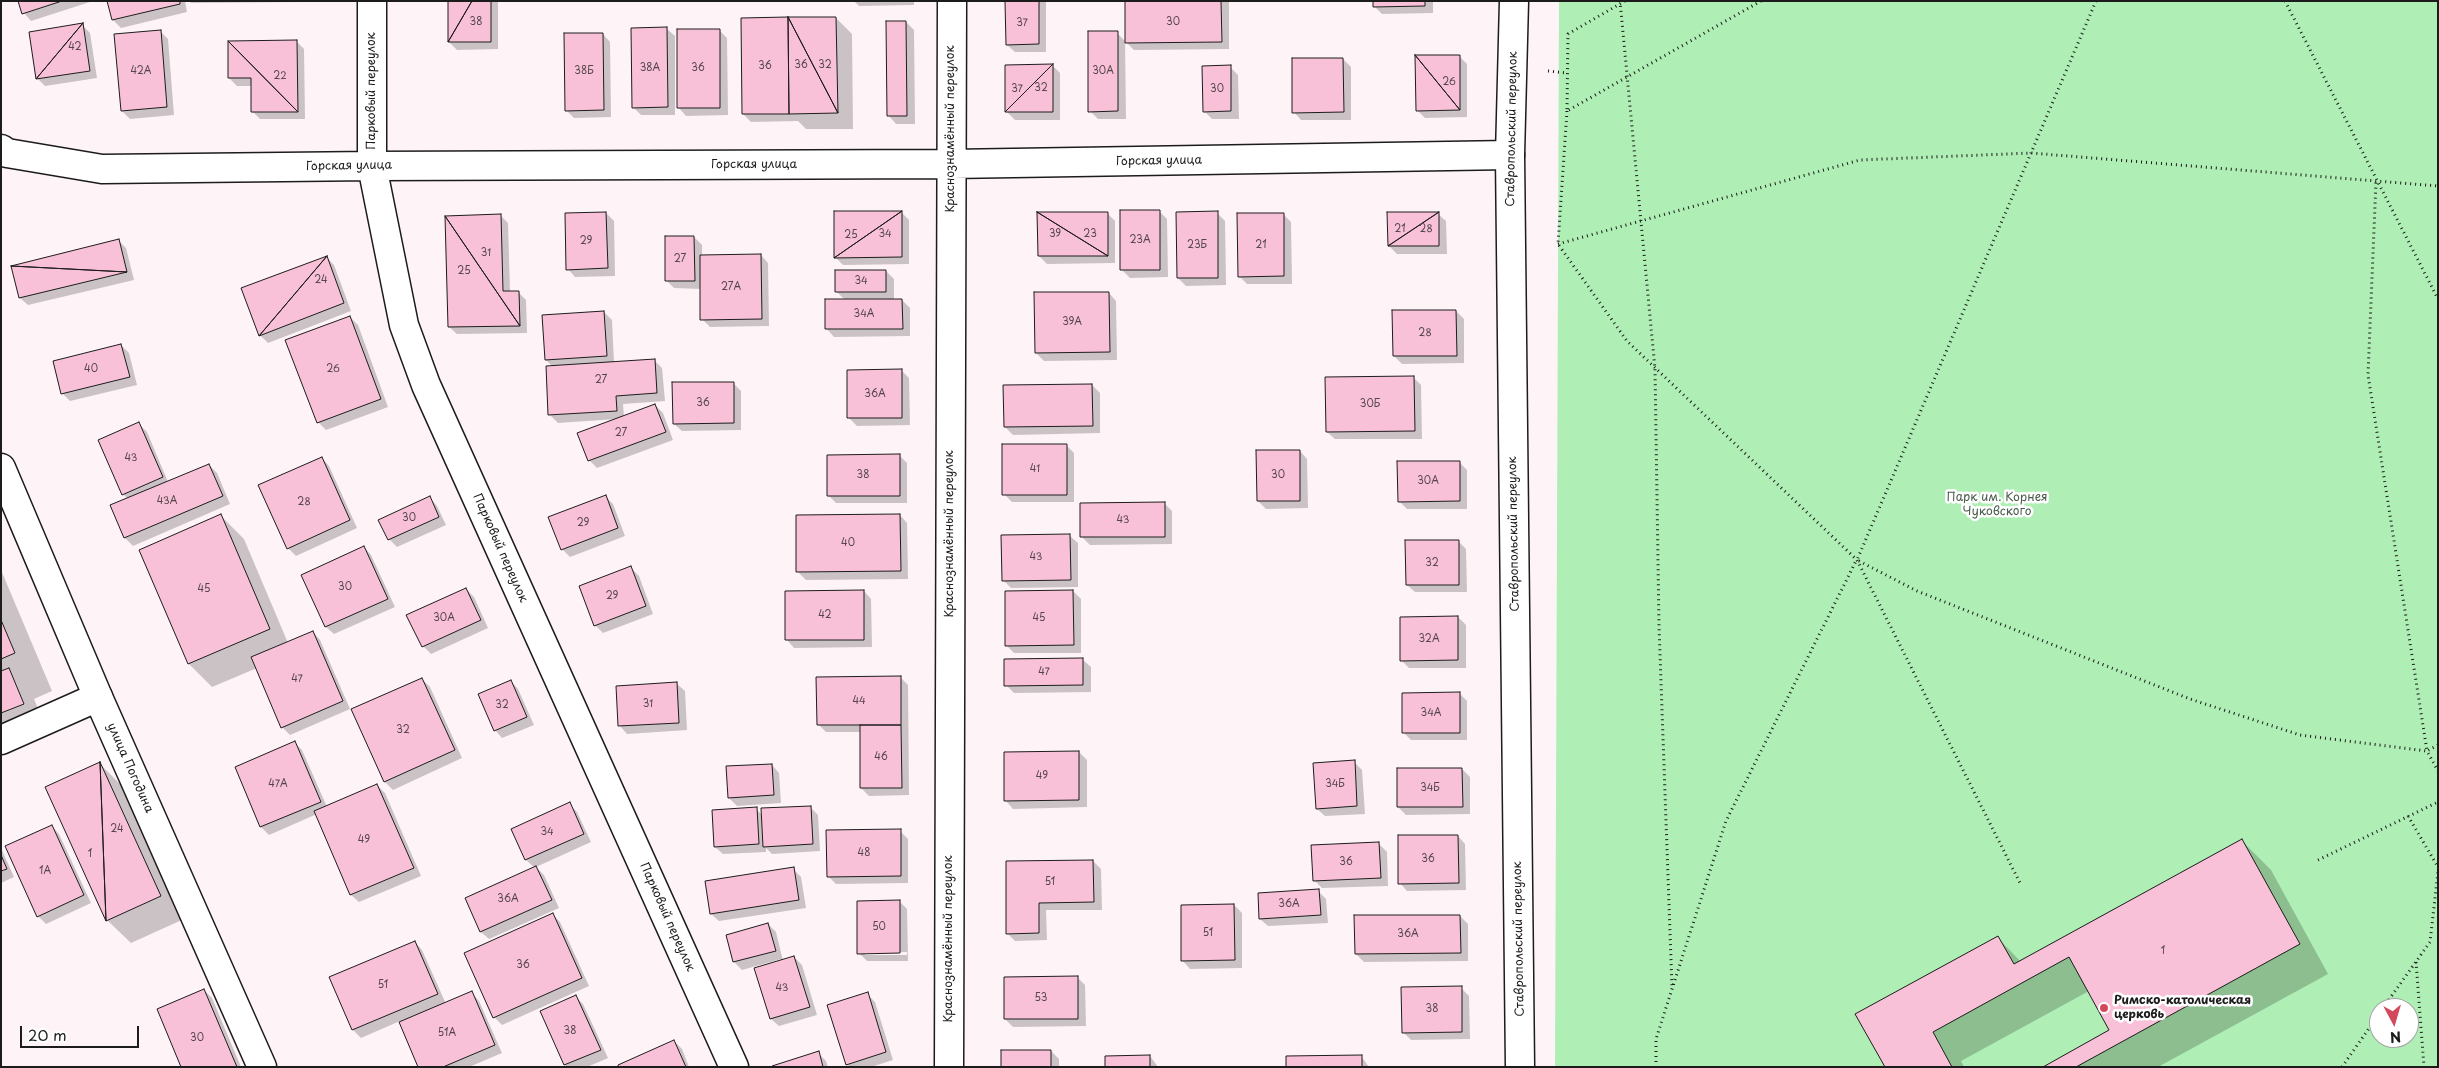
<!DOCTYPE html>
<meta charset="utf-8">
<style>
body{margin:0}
#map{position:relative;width:2439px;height:1068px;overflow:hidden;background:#fef3f7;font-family:"Playpen Sans",sans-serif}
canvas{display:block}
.frame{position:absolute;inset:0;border:2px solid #1c1c1c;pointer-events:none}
.north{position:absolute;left:2369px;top:998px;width:50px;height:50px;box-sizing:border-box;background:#fff;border:1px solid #a4a4a4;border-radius:50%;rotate:174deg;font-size:14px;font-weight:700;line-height:20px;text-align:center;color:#1c1c1c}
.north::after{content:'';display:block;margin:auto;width:18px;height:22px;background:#d1495b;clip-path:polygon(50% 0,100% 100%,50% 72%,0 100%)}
.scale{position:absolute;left:20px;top:1026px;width:119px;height:22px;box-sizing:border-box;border:2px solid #1c1c1c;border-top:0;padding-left:6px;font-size:15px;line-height:18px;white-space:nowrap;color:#1c1c1c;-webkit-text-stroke:4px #fff;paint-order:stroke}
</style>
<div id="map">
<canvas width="2439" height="1068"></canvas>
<div class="frame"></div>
<div class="north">N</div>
<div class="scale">20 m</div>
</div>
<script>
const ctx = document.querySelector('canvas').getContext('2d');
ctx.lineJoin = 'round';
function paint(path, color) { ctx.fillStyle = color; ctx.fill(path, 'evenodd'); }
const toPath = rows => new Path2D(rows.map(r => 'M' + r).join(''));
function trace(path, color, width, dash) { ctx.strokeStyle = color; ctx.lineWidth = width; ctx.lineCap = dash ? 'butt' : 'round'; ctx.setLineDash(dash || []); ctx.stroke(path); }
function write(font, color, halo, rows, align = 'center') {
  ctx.font = font + ' "Playpen Sans",sans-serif'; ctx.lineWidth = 5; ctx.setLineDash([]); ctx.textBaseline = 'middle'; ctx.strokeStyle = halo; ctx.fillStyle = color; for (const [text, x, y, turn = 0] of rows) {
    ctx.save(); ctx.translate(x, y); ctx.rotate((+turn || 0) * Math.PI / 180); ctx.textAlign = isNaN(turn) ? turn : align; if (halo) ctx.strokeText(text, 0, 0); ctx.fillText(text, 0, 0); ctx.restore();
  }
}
const green = toPath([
 [1559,1,2438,1,2438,1067,1555,1067],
 [2379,1008,2409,1008,2409,1038,2379,1038]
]);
const shadow = toPath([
 [20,1,93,1,31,21,24,13],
 [109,1,185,1,187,12,121,28,113,20],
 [189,1,307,1,307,2,191,3],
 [449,1,498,1,498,49,457,50,449,42],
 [854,1,914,1,914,5,859,6],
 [1006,1,1046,1,1046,52,1015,52,1007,45],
 [1126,1,1229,1,1229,49,1134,50,1125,41,1126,119,1098,119,1090,111,1117,33,1126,42],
 [1374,1,1433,1,1433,13,1382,14,1374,6],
 [836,18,852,34,853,129,806,129,798,121,751,122,743,114],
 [906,22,914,30,915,124,896,124,889,116],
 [82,25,90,33,97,78,45,86,37,78],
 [667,29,675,36,675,115,641,115,633,107],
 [719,30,727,38,728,115,686,116,679,108],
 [160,31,168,39,174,115,130,119,122,111],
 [603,34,610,42,611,117,574,118,566,110],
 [296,41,304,49,305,119,260,119,252,111,252,86,237,86,229,78],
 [1459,56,1467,64,1467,117,1425,118,1417,110],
 [1343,59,1351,67,1351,120,1301,120,1294,112],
 [1052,65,1060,73,1060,120,1015,120,1007,112],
 [1230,67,1238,75,1239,119,1212,119,1204,111],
 [1159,211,1167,219,1168,277,1130,278,1122,270],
 [901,212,909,220,909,264,843,265,835,257],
 [606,213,614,221,615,276,575,277,568,269],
 [1107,213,1115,221,1115,263,1047,264,1039,256],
 [1217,213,1225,221,1226,285,1186,286,1178,278],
 [1283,214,1291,222,1292,284,1247,284,1239,276],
 [1438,214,1446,221,1447,254,1397,254,1389,246],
 [500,215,508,223,510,292,518,292,526,300,527,333,457,334,449,327],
 [694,237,702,245,702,256,761,255,768,263,769,326,710,327,702,319,701,289,674,288,666,280],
 [118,240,126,248,134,280,28,305,20,298],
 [326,257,334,265,351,311,268,343,260,335],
 [886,271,894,279,894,300,902,300,910,308,910,336,834,337,827,329,845,300,837,292],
 [1109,293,1116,301,1117,360,1044,361,1036,353],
 [1456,311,1464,319,1464,363,1402,364,1394,356],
 [604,312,612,320,614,363,655,361,662,368,665,401,623,404,624,417,655,405,663,413,673,440,597,468,589,460,617,419,558,423,550,415,553,367,546,360],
 [350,317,358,325,388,407,326,430,318,422],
 [121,345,129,353,137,385,70,401,62,393],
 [902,371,909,378,910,425,857,426,849,418],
 [1413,377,1421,385,1422,439,1335,439,1327,432],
 [733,383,741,391,741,430,682,431,674,424],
 [1092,385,1100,393,1100,433,1013,435,1005,427],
 [139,424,147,432,168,482,209,465,217,473,230,504,133,546,125,538,112,506,128,499,123,494],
 [1066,445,1074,453,1074,502,1012,502,1004,494],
 [1300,451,1307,459,1308,508,1266,509,1258,501],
 [899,455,907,463,907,503,836,503,828,495],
 [322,458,329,466,357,528,296,556,288,548],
 [1459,462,1467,470,1467,509,1407,509,1399,501],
 [606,497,613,504,625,536,570,557,562,549],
 [430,498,437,506,446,525,397,547,389,539],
 [1164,503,1172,511,1172,544,1090,545,1082,537],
 [900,515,907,523,908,579,806,580,798,572],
 [221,516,244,539,288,643,313,632,320,640,350,709,290,735,282,727,257,668,212,687,189,664,140,550],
 [1070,536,1078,543,1078,587,1011,588,1003,580],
 [1458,541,1466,549,1467,592,1415,592,1407,585],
 [364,547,371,555,395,607,334,634,326,627,303,575],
 [631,568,639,576,653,614,603,633,595,625],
 [1,570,52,691,34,699,46,727,1,746],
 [466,589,474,597,488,628,431,654,423,646],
 [864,591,871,599,872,647,794,648,787,640],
 [1073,591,1081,599,1081,653,1014,653,1006,645],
 [1458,617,1466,625,1466,668,1409,668,1401,660],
 [1083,660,1091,667,1091,692,1014,693,1006,685],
 [900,677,908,685,909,795,869,796,861,788,861,732,826,732,818,724],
 [422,679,430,687,462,758,393,790,385,782,353,710],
 [511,681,518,689,534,725,502,738,495,730],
 [677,684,685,691,687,730,627,734,620,726,618,687],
 [1459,693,1467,701,1467,740,1411,740,1403,732],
 [295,743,302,750,327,807,377,785,385,793,421,876,359,902,351,895,317,814,269,835,261,827,236,767],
 [1079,752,1087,760,1087,807,1013,809,1006,801],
 [1354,762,1362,770,1365,814,1325,816,1317,809],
 [100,764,123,787,184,919,131,943,107,920],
 [772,765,779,773,781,803,737,806,729,798],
 [1462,769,1470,777,1470,814,1406,815,1398,807],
 [569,804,577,812,591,842,536,867,544,875,559,908,489,939,481,932,466,899,535,868,526,860,512,830],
 [810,807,818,815,820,851,772,854,766,848,766,852,723,854,715,847,756,809,762,815],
 [52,826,59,834,91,903,46,924,38,916],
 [900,831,908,839,908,883,836,884,828,876],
 [1458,836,1465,844,1466,890,1407,891,1400,883],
 [2242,841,2271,870,2328,974,2158,1067,2045,1067,2111,1031,2089,991,1961,1061,1964,1067,1886,1067,1998,938,2021,962],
 [1379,844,1387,852,1388,886,1322,888,1314,880],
 [1,848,14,877,1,883],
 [1093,861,1101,869,1102,910,1046,910,1047,940,1015,941,1007,933,1007,862],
 [793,869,801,877,806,908,719,921,711,914],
 [1318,891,1326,899,1328,923,1268,926,1260,919],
 [899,901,907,909,908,961,867,961,859,953],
 [907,952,907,955,865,955,865,953],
 [1234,905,1242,913,1242,968,1190,969,1183,961],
 [552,914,560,922,589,986,502,1025,494,1017],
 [1460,916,1468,924,1468,961,1364,962,1356,954],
 [768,924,776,932,783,961,794,957,802,965,817,1015,779,1026,771,1019,781,959,742,970,734,962,727,935],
 [415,942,422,950,446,1004,472,993,479,1001,502,1053,469,1067,420,1067,400,1021,361,1038,353,1030,330,978],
 [1077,977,1085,985,1086,1026,1013,1027,1005,1019],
 [1461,988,1469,996,1470,1039,1411,1040,1403,1032],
 [204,990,212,998,241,1067,183,1067],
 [867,994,875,1002,893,1060,871,1067,850,1067,847,1064],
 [575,996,583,1004,608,1058,587,1067,567,1067,565,1065,541,1012],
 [674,1041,682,1049,689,1067,620,1067],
 [1051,1051,1059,1059,1059,1067,1002,1067],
 [818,1053,826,1061,828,1067,773,1067],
 [1150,1056,1158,1067,1106,1067],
 [1361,1056,1369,1067,1287,1067]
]);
const building = toPath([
 [18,1,62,1,22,14,18,1],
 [107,1,180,1,180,4,112,20,107,1],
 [448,1,472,1,448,42,448,1],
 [472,1,491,1,491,42,448,42,472,1],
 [1005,1,1039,1,1039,44,1006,45,1005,1],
 [1125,1,1221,1,1222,42,1125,43,1125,1],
 [1373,1,1425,1,1425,6,1373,7,1373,1],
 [788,17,836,17,838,113,788,17],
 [788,17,838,113,789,114,788,17],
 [788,17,789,114,742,114,741,18,788,17],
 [886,21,906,21,907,116,887,116,886,21],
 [83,23,36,79,29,32,83,23],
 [83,23,90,71,36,79,83,23],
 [667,27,668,107,632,108,631,28,667,27],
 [677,29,720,29,720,108,677,108,677,29],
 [161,30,167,107,121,111,114,34,161,30],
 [1088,31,1118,31,1118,111,1088,112,1088,31],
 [564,33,603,33,604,110,565,111,564,33],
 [297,40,298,112,228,41,297,40],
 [228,41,298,112,251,112,251,78,228,78,228,41],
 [1415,55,1460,55,1460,110,1415,55],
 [1415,55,1460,110,1416,111,1415,55],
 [1292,58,1343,58,1344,112,1292,113,1292,58],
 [1053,64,1053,112,1005,112,1053,64],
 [1053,64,1005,112,1005,65,1053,64],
 [1231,65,1231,111,1203,112,1202,66,1231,65],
 [1120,210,1160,210,1160,270,1120,270,1120,210],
 [834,211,902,211,834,258,834,211],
 [902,211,902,257,834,258,902,211],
 [1218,211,1218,278,1177,278,1176,212,1218,211],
 [606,212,608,268,566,270,565,213,606,212],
 [1037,212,1108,212,1108,256,1037,212],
 [1037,212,1108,256,1038,256,1037,212],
 [1387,212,1439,212,1388,246,1387,212],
 [1439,212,1439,246,1388,246,1439,212],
 [1237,213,1284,213,1284,276,1238,277,1237,213],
 [501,214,503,291,519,291,520,326,445,216,501,214],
 [445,216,520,326,448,327,445,216],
 [665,236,694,236,695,281,665,281,665,236],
 [119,239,127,272,11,266,119,239],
 [761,254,762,319,700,320,700,255,761,254],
 [327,256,344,303,259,336,327,256],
 [327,256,259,336,241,288,327,256],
 [11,266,127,272,19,298,11,266],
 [835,270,886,270,886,292,835,292,835,270],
 [1034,292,1109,292,1110,352,1035,353,1034,292],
 [825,299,902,299,903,329,825,329,825,299],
 [1392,310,1456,310,1457,356,1393,356,1392,310],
 [604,311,607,356,545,360,542,315,604,311],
 [350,316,381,399,317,423,285,340,350,316],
 [121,344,130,377,61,394,53,361,121,344],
 [655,359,657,393,616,396,617,411,548,415,546,366,655,359],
 [902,369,902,418,847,418,847,370,902,369],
 [1414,376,1415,431,1326,432,1325,377,1414,376],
 [672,382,734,382,734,423,673,424,672,382],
 [1092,384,1093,426,1004,427,1003,385,1092,384],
 [655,404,666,432,588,461,577,433,655,404],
 [139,422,163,477,122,495,98,440,139,422],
 [1002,444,1067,444,1067,495,1002,495,1002,444],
 [1256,450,1300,450,1300,501,1257,501,1256,450],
 [900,454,900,496,827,496,827,455,900,454],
 [322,457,350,520,287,549,258,485,322,457],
 [1397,461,1460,461,1460,501,1398,502,1397,461],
 [209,464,223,496,124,538,110,505,209,464],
 [606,495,618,528,561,550,548,517,606,495],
 [430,496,439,517,388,540,378,520,430,496],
 [1165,502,1165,537,1080,537,1080,503,1165,502],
 [221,514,270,629,188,664,139,550,221,514],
 [900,514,901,571,796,572,796,515,900,514],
 [1070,534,1071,580,1002,581,1001,535,1070,534],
 [1405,540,1459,540,1459,585,1406,585,1405,540],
 [364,546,388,599,325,627,301,575,364,546],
 [631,566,646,606,594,626,579,586,631,566],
 [466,588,481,620,422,647,406,615,466,588],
 [864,590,864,640,785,640,785,591,864,590],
 [1073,590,1074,645,1005,646,1005,591,1073,590],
 [1458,616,1458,660,1400,661,1400,617,1458,616],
 [1,620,15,653,1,659,1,620],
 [313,631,343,701,281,728,251,657,313,631],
 [1083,658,1083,685,1004,686,1004,659,1083,658],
 [9,668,24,704,1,713,1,671,9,668],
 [901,676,901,725,817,725,816,677,901,676],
 [422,678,455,750,384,782,351,709,422,678],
 [511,680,527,717,494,731,478,694,511,680],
 [677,682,679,723,618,726,616,686,677,682],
 [1460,692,1460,733,1402,733,1402,693,1460,692],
 [860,725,901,725,902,788,860,788,860,725],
 [295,741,321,802,260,827,235,767,295,741],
 [1079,751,1079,800,1004,801,1004,752,1079,751],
 [1355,760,1357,806,1316,809,1313,763,1355,760],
 [100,762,161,896,106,921,100,762],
 [100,762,106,921,45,787,100,762],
 [772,764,774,795,728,798,726,766,772,764],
 [1397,768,1462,768,1463,807,1397,807,1397,768],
 [377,784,414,868,350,895,314,811,377,784],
 [570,802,584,834,525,860,511,829,570,802],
 [811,806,813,844,763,847,761,808,811,806],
 [757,807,759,844,714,847,712,810,757,807],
 [52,825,84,895,37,917,5,846,52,825],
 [901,829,901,876,827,877,826,830,901,829],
 [1398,835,1458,835,1459,883,1398,884,1398,835],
 [2242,839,2300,944,2076,1067,2043,1067,2109,1030,2069,957,1933,1032,1952,1067,1885,1067,1855,1014,1998,936,2014,964,2242,839],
 [1379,842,1381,878,1313,881,1311,845,1379,842],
 [1,855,7,869,1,871,1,855],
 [1093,860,1094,902,1039,903,1039,933,1006,934,1006,861,1093,860],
 [536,866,552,900,480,932,465,898,536,866],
 [794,867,799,900,710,914,705,881,794,867],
 [1319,889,1321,915,1259,919,1258,893,1319,889],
 [900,900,900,953,857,954,857,901,900,900],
 [1234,904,1235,960,1181,961,1181,905,1234,904],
 [553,913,582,978,493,1018,464,953,553,913],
 [1354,915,1460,915,1461,953,1355,954,1354,915],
 [768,923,776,951,733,962,726,935,768,923],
 [415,941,438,994,352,1030,329,977,415,941],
 [794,956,810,1007,770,1019,754,968,794,956],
 [1078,976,1078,1019,1004,1019,1004,977,1078,976],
 [1462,986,1462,1032,1402,1033,1401,987,1462,986],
 [204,989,237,1067,181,1067,157,1009,204,989],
 [472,991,495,1045,443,1067,418,1067,399,1022,472,991],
 [868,992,886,1052,846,1065,827,1005,868,992],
 [576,995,601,1050,564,1065,540,1011,576,995],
 [674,1040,686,1067,618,1067,618,1065,674,1040],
 [1001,1050,1051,1050,1051,1067,1001,1067,1001,1050],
 [819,1051,823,1067,772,1067,772,1066,819,1051],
 [1150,1055,1150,1067,1105,1067,1105,1056,1150,1055],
 [1362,1055,1362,1067,1286,1067,1286,1056,1362,1055]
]);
const path = toPath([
 [1620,1,1655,369,1659,626,1672,988],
 [1625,1,1568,34,1567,111,1761,1],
 [2096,1,1857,560,1917,591,2190,699,2300,735,2427,751,2368,375,2376,181],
 [2285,1,2438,299],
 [1548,71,1567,73],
 [1567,111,1558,244,1627,341,1857,560,2020,883],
 [1558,244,1860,160,2031,153,2438,186],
 [2438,745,2427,751,2438,771],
 [2408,816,2438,867],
 [2318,860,2438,802],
 [2416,962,2424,1067],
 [2383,1008,2430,942,2438,872],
 [1656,1067,1656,1039,1726,821,1856,561],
 [2342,1067,2379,1014]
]);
const minor = toPath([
 [372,1,372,166,404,325,426,385,734,1067],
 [1,149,7,153,102,169,372,166,951,164,1510,155],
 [1,740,98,697],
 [949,1067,952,1]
]);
const tertiary = toPath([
 [1514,1,1510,155,1520,1067],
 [1,468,98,697,262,1067]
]);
const markers = [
 [2104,1008,5,"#d1495b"]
];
const numberNames = [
 ["38",476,22],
 ["30",1173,22],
 ["37",1022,23],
 ["42",75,47],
 ["36",801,65],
 ["32",825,65],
 ["36",765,66],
 ["38А",650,68],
 ["36",698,68],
 ["42А",141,71],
 ["38Б",584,71],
 ["30А",1103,71],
 ["22",280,76],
 ["26",1449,82],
 ["32",1041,88],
 ["37",1017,89],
 ["30",1217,89],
 ["21",1400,229],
 ["28",1426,229],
 ["34",885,234],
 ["39",1055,234],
 ["23",1090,234],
 ["25",851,235],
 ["23А",1140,240],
 ["29",586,241],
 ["23Б",1197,245],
 ["21",1261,245],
 ["31",486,253],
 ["27",680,259],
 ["25",464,271],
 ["24",321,280],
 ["34",861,281],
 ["27А",731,287],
 ["34А",864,314],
 ["39А",1072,322],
 ["28",1425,333],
 ["40",91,369],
 ["26",333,369],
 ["27",601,380],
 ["36А",875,394],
 ["36",703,403],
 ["30Б",1370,404],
 ["27",621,433],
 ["43",131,458],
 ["41",1035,469],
 ["38",863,475],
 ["30",1278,475],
 ["30А",1428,481],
 ["43А",167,501],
 ["28",304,502],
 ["30",409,518],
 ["43",1123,520],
 ["29",583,523],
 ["40",848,543],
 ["43",1036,557],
 ["32",1432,563],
 ["30",345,587],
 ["45",204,589],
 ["29",612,596],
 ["42",825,615],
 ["30А",444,618],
 ["45",1039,618],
 ["32А",1429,639],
 ["47",1044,672],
 ["47",297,679],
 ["44",859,701],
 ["31",648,704],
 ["32",502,705],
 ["34А",1431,713],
 ["32",403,730],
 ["46",881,757],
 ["49",1042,776],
 ["47А",278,784],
 ["34Б",1335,784],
 ["34Б",1430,788],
 ["24",117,829],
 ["34",547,832],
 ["49",364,840],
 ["48",864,853],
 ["1",90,854],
 ["36",1428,859],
 ["36",1346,862],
 ["1А",45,871],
 ["51",1050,882],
 ["36А",508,899],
 ["36А",1289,904],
 ["50",879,927],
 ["51",1208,933],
 ["36А",1408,934],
 ["1",2163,951],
 ["36",523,965],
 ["51",383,985],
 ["43",782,988],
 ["53",1041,998],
 ["38",1432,1009],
 ["38",570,1031],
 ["51А",447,1033],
 ["30",197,1038]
];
const streetNames = [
 ["Парковый переулок",372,91,-90],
 ["Краснознамённый переулок",951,129,-90],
 ["Ставропольский переулок",1512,129,-89],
 ["Горская улица",1159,161,-1],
 ["Горская улица",754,165],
 ["Горская улица",349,166,-1],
 ["Краснознамённый переулок",950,534,-90],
 ["Ставропольский переулок",1514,534,-91],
 ["Парковый переулок",500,548,66],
 ["улица Погодина",130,768,66],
 ["Парковый переулок",667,917,66],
 ["Краснознамённый переулок",949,939,-90],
 ["Ставропольский переулок",1519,939,-91]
];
const parkNames = [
 ["Парк им. Корнея",1997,498],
 ["Чуковского",1997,512]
];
const poiNames = [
 ["Римско-католическая",2114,1001],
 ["церковь",2114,1015]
];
paint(green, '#afeeb5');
paint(shadow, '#0003');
paint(building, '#f9c1d7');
trace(building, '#1c1c1c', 1);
trace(minor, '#1c1c1c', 31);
trace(tertiary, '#1c1c1c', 31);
trace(path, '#1c1c1c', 3, [1, 4]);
trace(minor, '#fff', 28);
trace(tertiary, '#fff', 28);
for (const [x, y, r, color] of markers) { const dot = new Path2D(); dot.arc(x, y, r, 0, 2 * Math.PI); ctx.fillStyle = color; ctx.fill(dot); trace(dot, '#fff', 2); }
write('10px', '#53454b', null, numberNames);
write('12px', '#1c1c1c', '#fff', streetNames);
write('12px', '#485b4a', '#fff', parkNames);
write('bold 12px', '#1c1c1c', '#fff', poiNames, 'left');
</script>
